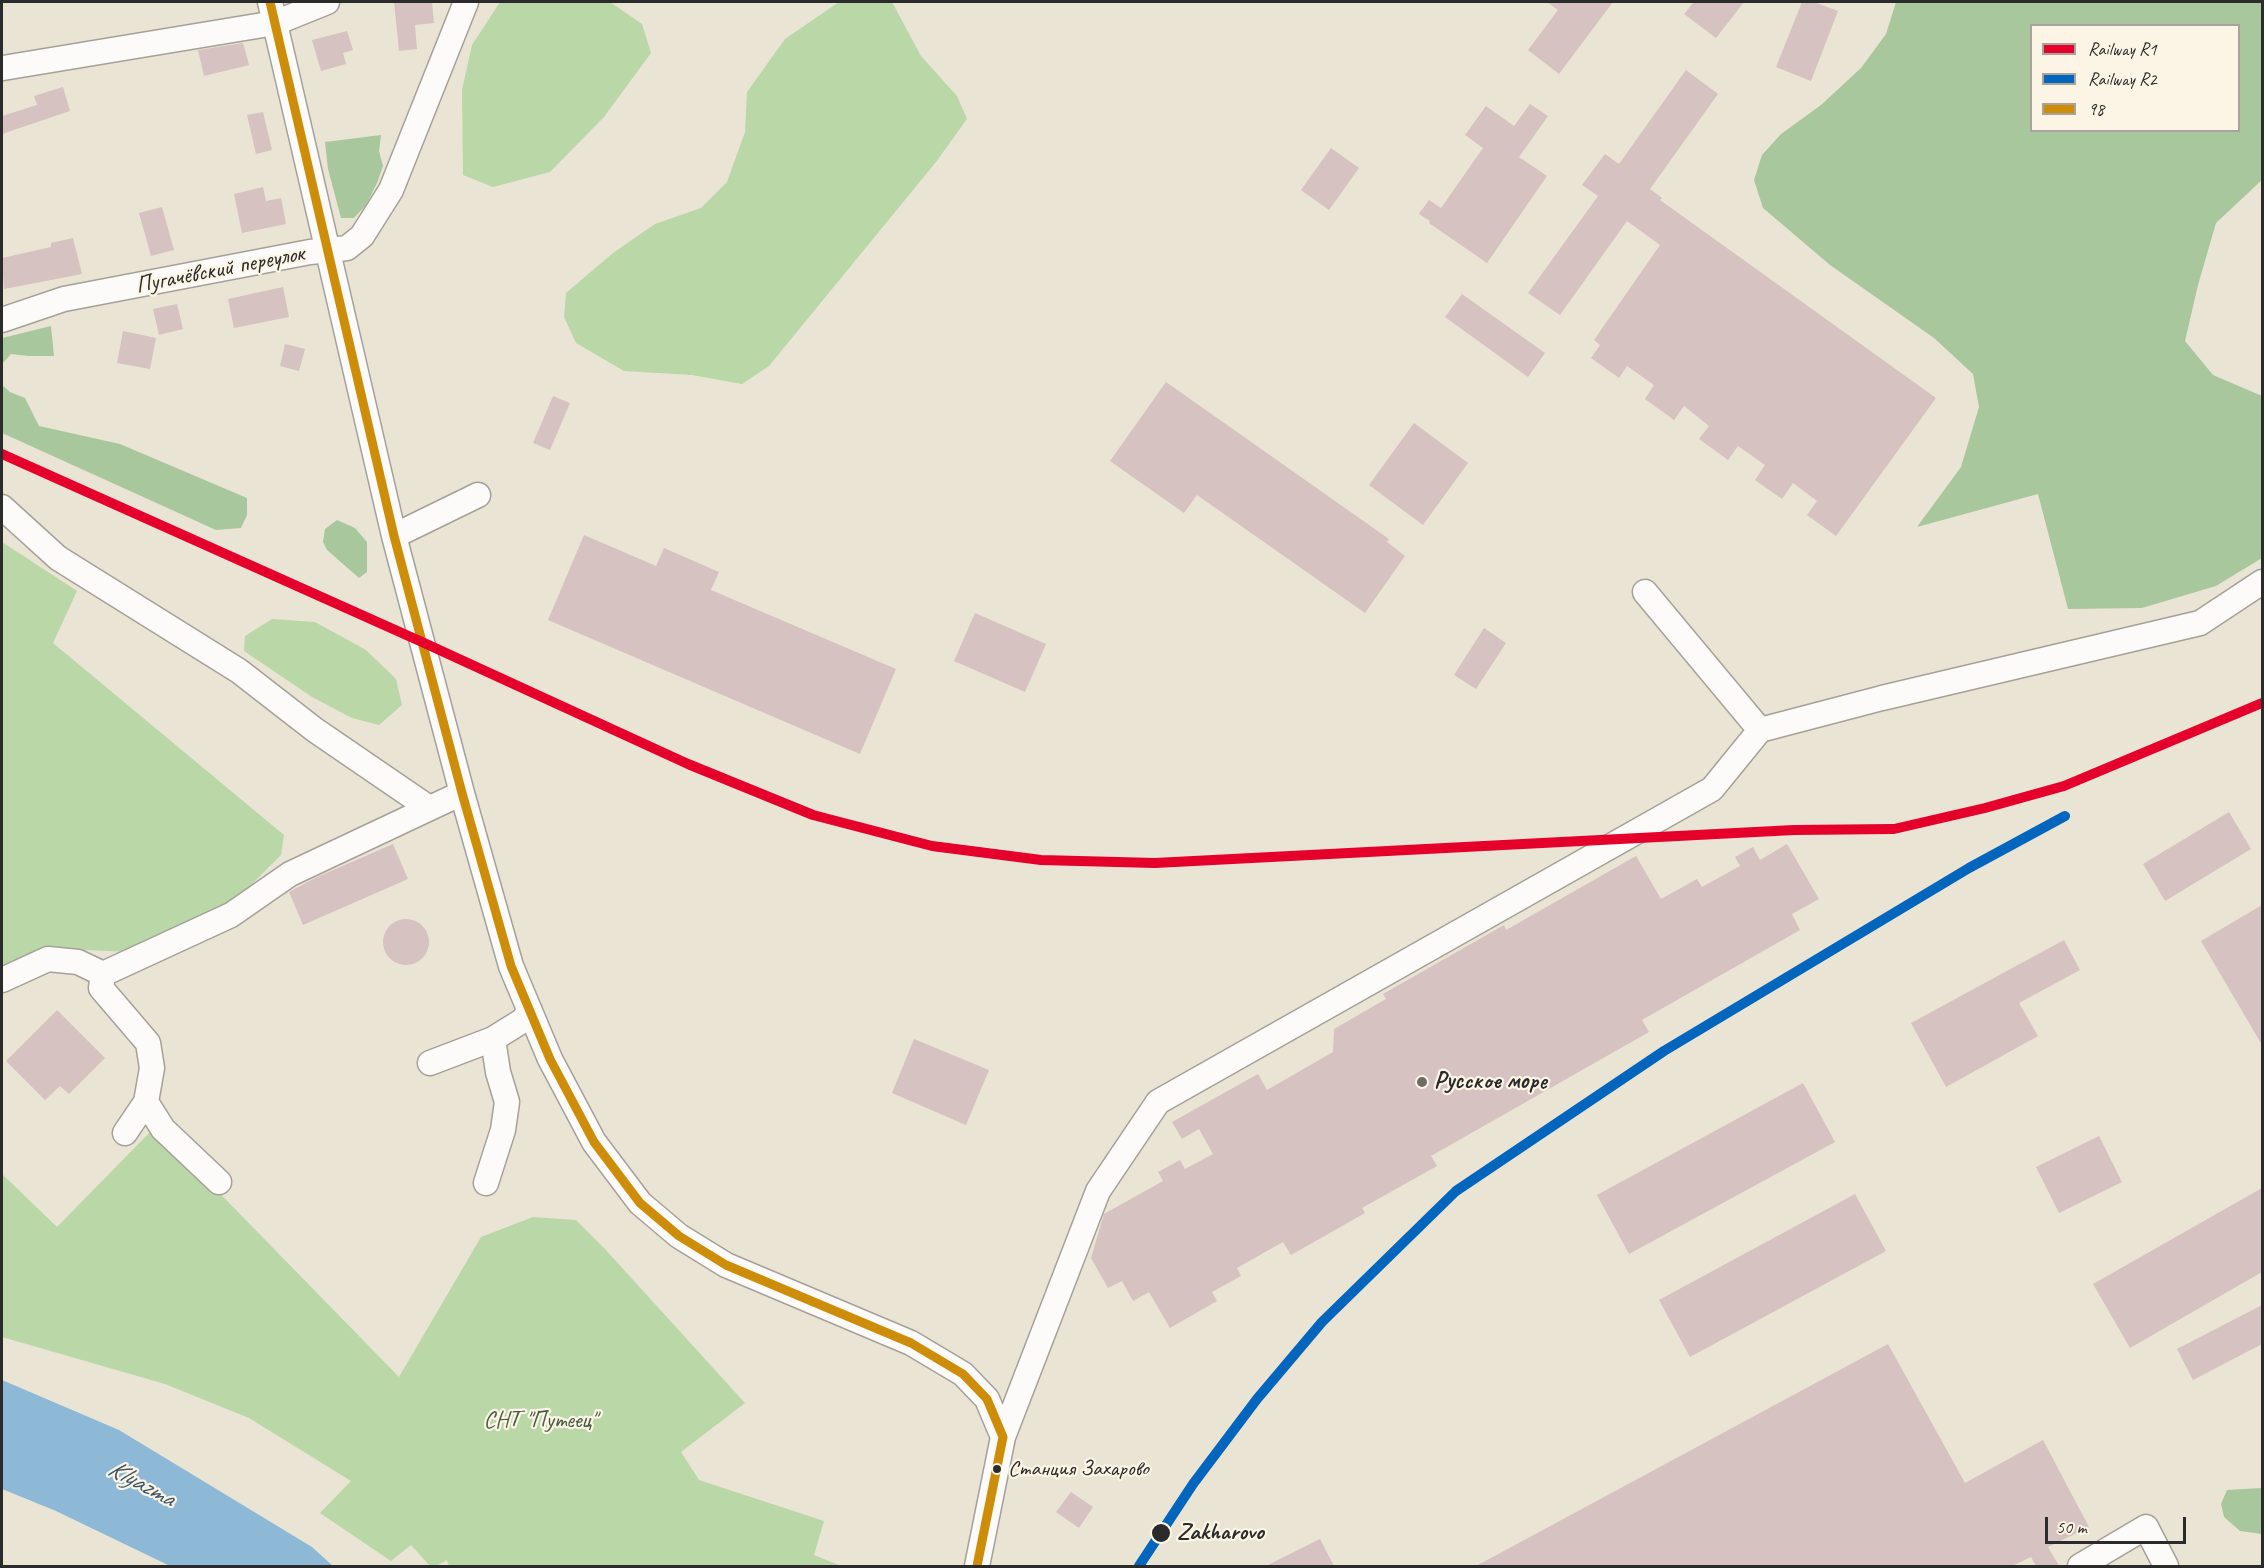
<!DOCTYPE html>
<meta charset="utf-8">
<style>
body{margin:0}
#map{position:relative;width:2264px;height:1568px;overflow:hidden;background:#eae4d5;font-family:Caveat,sans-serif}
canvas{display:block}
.frame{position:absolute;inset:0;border:3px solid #2b2b2b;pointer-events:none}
.legend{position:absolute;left:2030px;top:24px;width:210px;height:108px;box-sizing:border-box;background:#fcf5e5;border:2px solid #a8a49b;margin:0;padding:8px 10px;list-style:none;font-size:18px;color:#2b2b2b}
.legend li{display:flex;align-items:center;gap:12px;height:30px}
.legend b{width:30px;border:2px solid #a8a49b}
.scale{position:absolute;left:2045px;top:1517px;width:141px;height:27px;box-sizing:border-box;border:3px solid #2b2b2b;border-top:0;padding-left:8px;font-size:18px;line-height:21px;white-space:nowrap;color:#2b2b2b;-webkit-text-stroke:4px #fcf5e5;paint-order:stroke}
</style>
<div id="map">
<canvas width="2264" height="1568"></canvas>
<div class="frame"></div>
<ul class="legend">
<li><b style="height:8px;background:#e4002b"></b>Railway R1</li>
<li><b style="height:8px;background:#0065bd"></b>Railway R2</li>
<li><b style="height:8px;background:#ce8d09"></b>98</li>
</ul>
<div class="scale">50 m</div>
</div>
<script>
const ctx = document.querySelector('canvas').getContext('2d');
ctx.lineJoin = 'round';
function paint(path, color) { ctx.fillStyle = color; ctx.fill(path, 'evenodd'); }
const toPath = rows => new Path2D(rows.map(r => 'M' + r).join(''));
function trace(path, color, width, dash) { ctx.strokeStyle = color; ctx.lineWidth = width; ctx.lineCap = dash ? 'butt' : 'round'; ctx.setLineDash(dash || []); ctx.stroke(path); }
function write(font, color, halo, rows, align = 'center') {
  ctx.font = font + ' Caveat,sans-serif'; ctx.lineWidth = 4.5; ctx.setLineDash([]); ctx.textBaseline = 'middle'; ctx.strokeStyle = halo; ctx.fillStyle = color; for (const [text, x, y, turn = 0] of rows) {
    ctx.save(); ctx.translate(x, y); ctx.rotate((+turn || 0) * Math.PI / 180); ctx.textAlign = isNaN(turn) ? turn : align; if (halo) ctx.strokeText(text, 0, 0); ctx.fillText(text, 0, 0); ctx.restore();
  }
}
const green = toPath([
 [500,2,610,2,642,24,651,53,604,117,550,172,493,187,463,175,462,90,472,45],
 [839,2,892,2,921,56,957,96,967,119,936,162,769,366,742,384,692,375,624,371,576,343,564,317,566,293,613,253,655,224,701,208,727,182,745,132,747,92,785,39],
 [2,542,77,591,53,643,284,835,281,855,232,904,130,952,42,948,2,965],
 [272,619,315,622,366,650,396,679,402,705,379,725,352,718,312,697,244,651,245,636],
 [155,1127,399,1377,481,1237,533,1217,576,1220,605,1249,745,1403,681,1452,699,1480,824,1521,814,1555,841,1566,449,1566,447,1560,436,1566,430,1566,411,1545,391,1561,320,1513,351,1481,249,1418,165,1384,2,1337,2,1174,57,1227]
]);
const forest = toPath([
 [1896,2,2262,2,2262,180,2216,223,2198,285,2185,341,2213,375,2262,396,2262,558,2216,586,2142,608,2068,609,2038,494,1917,527,1961,467,1979,407,1973,374,1934,338,1830,265,1763,208,1754,180,1762,155,1781,134,1821,105,1861,68,1886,34],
 [2032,26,2238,26,2238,130,2032,130],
 [381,135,379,151,383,166,377,183,366,205,354,218,341,218,328,169,325,142],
 [51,326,54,356,28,356,11,354,2,364,2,338],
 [2,385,10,392,25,398,39,426,120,444,247,498,247,515,241,528,216,530,2,433],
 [337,520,355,528,367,542,367,572,359,578,327,550,323,542,325,529],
 [2262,1488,2262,1534,2240,1531,2224,1517,2221,1504,2227,1490]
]);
const water = toPath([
 [2,1380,119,1430,312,1547,333,1566,170,1566,56,1511,2,1489]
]);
const building = toPath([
 [394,2,432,2,434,23,415,25,417,49,399,51],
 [1547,2,1613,2,1559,74,1528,50,1558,10],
 [1694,2,1744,2,1716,38,1684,14],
 [1802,2,1814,2,1838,11,1811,81,1776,67],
 [347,31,353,50,343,53,346,64,321,71,312,40],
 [243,43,249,65,204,76,198,50],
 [1686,70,1718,94,1650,189,1662,198,1660,200,1936,398,1836,536,1807,515,1817,501,1793,483,1782,499,1755,480,1765,465,1738,446,1728,460,1699,439,1709,426,1684,406,1674,420,1645,399,1654,385,1627,366,1619,378,1591,358,1600,345,1594,340,1660,245,1627,221,1560,315,1528,293,1598,196,1582,185,1605,154,1619,164],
 [63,87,70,111,2,134,2,116,37,105,34,96],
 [1530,104,1548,116,1519,157,1547,176,1487,263,1429,223,1430,221,1419,214,1429,200,1441,208,1483,148,1465,135,1486,106,1514,126],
 [263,112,272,150,256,154,247,115],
 [1331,148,1359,168,1329,210,1301,190],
 [263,187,266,201,281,198,286,224,242,233,234,194],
 [162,207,174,250,151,256,139,213],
 [73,238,82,274,4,289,2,258,51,247,51,243],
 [283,287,289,317,234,328,228,299],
 [1462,294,1545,353,1528,377,1445,317],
 [177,304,183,329,159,335,153,309],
 [123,331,156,338,150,369,117,363],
 [285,344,305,349,299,371,280,366],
 [1166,382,1389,539,1387,542,1405,556,1365,613,1197,495,1184,513,1110,461],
 [553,396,570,403,550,450,533,443],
 [1414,423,1468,463,1423,525,1369,485],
 [584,535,656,566,664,548,719,572,711,590,896,669,860,754,548,620],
 [975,613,1046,644,1025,692,954,661],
 [1484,628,1506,643,1476,689,1454,675],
 [2229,812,2251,849,2165,901,2143,864],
 [393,844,408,879,303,925,289,892,315,878],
 [1787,844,1819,899,1792,914,1800,930,1642,1020,1649,1032,1431,1156,1437,1166,1362,1208,1365,1213,1291,1255,1283,1242,1237,1268,1241,1276,1212,1292,1217,1301,1170,1328,1149,1292,1133,1301,1122,1281,1108,1288,1091,1258,1104,1214,1163,1181,1158,1172,1180,1160,1185,1169,1213,1154,1199,1129,1182,1139,1172,1122,1258,1074,1267,1090,1333,1052,1334,1029,1386,999,1383,994,1504,925,1506,930,1636,856,1661,899,1697,879,1702,887,1740,866,1735,857,1753,847,1760,860],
 [2262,905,2262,1045,2201,941],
 '383 942a23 23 0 1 1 46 0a23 23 0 1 1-46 0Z',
 [2064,940,2080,970,2019,1003,2038,1036,1946,1087,1911,1023],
 [57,1010,105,1058,69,1094,60,1086,45,1100,6,1061],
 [914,1039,989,1070,966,1125,892,1093],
 [1803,1083,1835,1142,1629,1254,1597,1195],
 [2099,1136,2122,1182,2059,1213,2036,1167],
 [2262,1188,2262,1272,2130,1348,2093,1284],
 [1855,1194,1886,1251,1690,1357,1659,1300],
 [2262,1305,2262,1344,2193,1380,2177,1349],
 [1888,1344,1965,1483,2043,1440,2089,1527,2048,1547,2059,1566,2036,1566,2031,1557,2012,1566,1476,1566],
 [1071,1492,1093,1507,1079,1528,1056,1512],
 [1320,1539,1334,1566,1266,1566]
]);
const minor = toPath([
 [270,2,394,536,462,793,511,966,550,1059,594,1142,640,1203,679,1236,726,1265,911,1343,963,1374,987,1399,1003,1437,977,1566],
 [3,68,275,23,327,2],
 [2,320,64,299,310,252,347,248,362,236,391,190,466,2],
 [2,507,58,558,239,671,315,730,429,808],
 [394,536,478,495],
 [1760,730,1882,698,2200,623,2262,582],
 [2,980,48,959,78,962,103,974],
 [430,1063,493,1039],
 [146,1102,163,1129,219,1182],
 [125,1133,146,1102,152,1068,148,1043,101,988,103,974,231,915,290,874,462,793],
 [486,1183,503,1130,507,1102,498,1072,493,1039,522,1021,530,1011],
 [1003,1437,1098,1191,1158,1102,1712,789,1760,730,1645,592],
 [2080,1566,2146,1527,2166,1566]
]);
const rail = toPath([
 [2,454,422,642,688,764,813,815,932,846,1041,860,1155,863,1794,830,1894,829,1985,808,2064,786,2262,703]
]);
const bus1 = toPath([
 [270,2,394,536,462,793,511,966,550,1059,594,1142,640,1203,679,1236,726,1265,911,1343,963,1374,987,1399,1003,1437,977,1566]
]);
const rail1 = toPath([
 [2,454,422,642,688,764,813,815,932,846,1041,860,1155,863,1794,830,1894,829,1985,808,2064,786,2262,703]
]);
const rail2 = toPath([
 [1139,1566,1193,1484,1257,1399,1322,1322,1456,1191,1664,1051,1969,868,2065,816]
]);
const markers = [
 [1422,1082,6,"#6e6c66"],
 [997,1469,5,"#2b2b2b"],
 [1161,1533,10,"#2b2b2b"]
];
const busNames = [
 ["Станция Захарово",1008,1469]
];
const streetNames = [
 ["Пугачёвский переулок",220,270,-11]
];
const poiNames = [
 ["Русское море",1434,1082]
];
const parkNames = [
 ["СНТ \"Путеец\"",540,1421]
];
const stopNames = [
 ["Zakharovo",1177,1533]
];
const waterNames = [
 ["Klyazma",141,1484,28]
];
paint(green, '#b9d7a7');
paint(forest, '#a9c79d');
paint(water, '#8db9d7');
paint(building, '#d5c2c1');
trace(minor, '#a5a199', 27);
trace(minor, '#fcfbf9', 24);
trace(rail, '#b4b3b0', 7);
trace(rail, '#fcf5e5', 4.5, [14]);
trace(bus1, '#ce8d09', 9);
trace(rail1, '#e4002b', 10);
trace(rail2, '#0065bd', 10);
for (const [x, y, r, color] of markers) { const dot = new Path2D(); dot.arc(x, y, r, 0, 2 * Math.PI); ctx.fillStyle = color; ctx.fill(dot); trace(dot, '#fcf5e5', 2); }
write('22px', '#2b2b2b', '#fcf5e5', busNames, 'left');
write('24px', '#2b2b2b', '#fcf5e5', streetNames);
write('bold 24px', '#2b2b2b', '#fcf5e5', poiNames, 'left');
write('24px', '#4a5c45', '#fcf5e5', parkNames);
write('bold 24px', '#2b2b2b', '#fcf5e5', stopNames, 'left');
write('italic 26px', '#3f5668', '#fcf5e5', waterNames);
</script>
